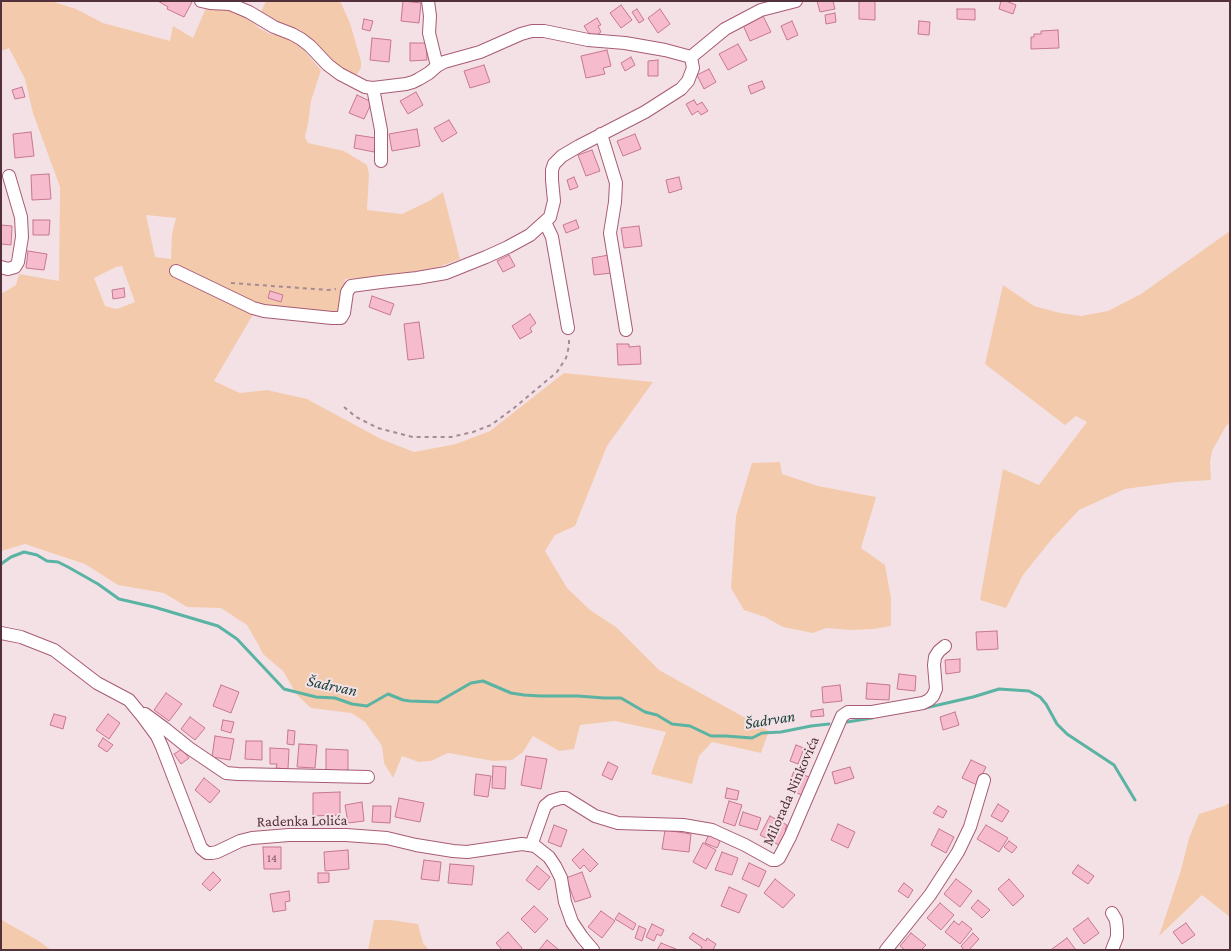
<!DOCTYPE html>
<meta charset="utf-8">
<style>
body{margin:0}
#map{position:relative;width:1231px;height:951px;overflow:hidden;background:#f4e1e6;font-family:"Crimson Pro",serif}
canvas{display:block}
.frame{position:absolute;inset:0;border:2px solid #53313c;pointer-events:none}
</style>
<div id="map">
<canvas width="1231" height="951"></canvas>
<div class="frame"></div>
</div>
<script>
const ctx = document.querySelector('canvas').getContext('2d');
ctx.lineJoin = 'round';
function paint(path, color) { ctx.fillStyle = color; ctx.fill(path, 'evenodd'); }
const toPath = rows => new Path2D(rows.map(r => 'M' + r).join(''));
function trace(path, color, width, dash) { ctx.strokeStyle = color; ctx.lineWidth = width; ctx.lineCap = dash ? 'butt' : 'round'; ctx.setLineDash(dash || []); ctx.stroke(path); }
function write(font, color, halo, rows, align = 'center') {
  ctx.font = font + ' "Crimson Pro",serif'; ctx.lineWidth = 4; ctx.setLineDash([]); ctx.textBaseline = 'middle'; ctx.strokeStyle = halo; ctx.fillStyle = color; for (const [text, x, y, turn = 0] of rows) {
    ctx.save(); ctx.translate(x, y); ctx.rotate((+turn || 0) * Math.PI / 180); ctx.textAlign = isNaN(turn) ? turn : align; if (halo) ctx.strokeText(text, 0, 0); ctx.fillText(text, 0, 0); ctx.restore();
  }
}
const green = toPath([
 [1,1,51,1,76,9,103,23,170,41,173,26,193,38,206,8,234,10,240,12,259,28,270,34,285,37,301,47,321,70,311,101,308,124,305,137,308,143,344,151,367,165,369,174,367,210,402,214,429,201,443,192,460,259,436,268,384,277,345,279,340,313,264,308,171,267,173,275,255,311,214,381,240,393,267,390,307,399,381,439,414,452,456,444,490,431,564,373,653,382,607,446,575,526,555,535,545,551,567,588,590,610,616,627,659,670,769,731,761,753,712,742,699,756,692,784,651,774,666,732,615,721,580,725,574,749,559,751,533,736,523,752,512,760,494,761,448,753,431,761,419,762,402,756,393,778,384,763,382,746,365,722,351,713,311,708,297,695,283,671,263,654,258,644,247,625,221,608,187,607,164,593,118,585,85,564,25,544,1,551,1,294,16,285,19,274,59,281,60,187,33,113,25,79,9,48,1,51],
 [146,215,176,218,172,234,171,259,155,257],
 [122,266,135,302,117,309,105,306,94,278,116,267],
 [266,1,340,1,350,23,361,61,361,68,355,77,261,12],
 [1230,231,1230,423,1226,426,1212,451,1210,462,1211,480,1177,482,1125,489,1079,510,1051,540,1023,575,1006,608,980,600,1003,469,1039,485,1087,422,1076,416,1065,425,985,364,1003,285,1034,306,1060,313,1081,316,1108,311,1141,294],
 [780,462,782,474,818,486,876,497,861,548,885,565,891,598,891,626,873,629,851,630,826,628,813,633,783,627,765,617,744,610,731,588,736,516,752,463],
 [1230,802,1230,917,1202,895,1159,936,1181,870,1189,838,1199,814,1224,806],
 [1,919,5,922,39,941,51,950,1,950],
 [374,920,391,920,418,924,423,943,429,950,368,950]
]);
const stream = toPath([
 [1,564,11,557,24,552,37,555,47,561,58,562,68,567,98,584,119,599,154,607,218,626,237,639,284,689,316,697,335,698,352,704,367,706,388,694,403,700,410,701,438,702,471,683,483,681,511,693,524,695,540,696,578,696,604,698,621,698,645,712,657,715,672,724,690,726,711,736,726,736,752,738,762,733,781,732,811,726,829,724],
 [925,708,973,697,999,689,1029,691,1040,697,1046,704,1057,724,1067,734,1114,765,1135,800],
 [847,722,872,718]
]);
const building = toPath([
 [158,1,191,1,192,2,184,17,167,9,168,7,158,1],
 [403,1,421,3,419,23,401,21,403,1],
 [817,1,833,1,835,9,820,12,817,1],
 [859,1,875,1,875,20,859,19,859,1],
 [1001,1,1006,1,1016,5,1013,14,999,9,1001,1],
 [621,5,632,20,621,28,610,13,621,5],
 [637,9,644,20,639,23,632,12,637,9],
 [660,9,670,24,658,33,648,18,660,9],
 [957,9,975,9,975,20,957,19,957,9],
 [835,13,836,22,826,24,825,15,835,13],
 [763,16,771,32,750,41,743,25,763,16],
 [597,18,601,25,598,26,601,32,592,38,584,26,597,18],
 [364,19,373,21,370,31,362,29,364,19],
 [792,21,798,35,787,40,781,26,792,21],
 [919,21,930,22,929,35,918,34,919,21],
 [1058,30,1059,48,1031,49,1031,37,1034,37,1034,34,1041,34,1041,31,1058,30],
 [372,38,391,40,389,62,370,60,372,38],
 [410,43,426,43,427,60,410,61,410,43],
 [738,44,747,60,728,70,719,54,738,44],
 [607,50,611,66,603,68,605,74,586,78,581,56,607,50],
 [631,57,635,65,625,71,621,63,631,57],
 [658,60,658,76,648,76,648,61,658,60],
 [484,65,490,82,470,88,464,71,484,65],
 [709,69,716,82,704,89,697,75,709,69],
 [762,81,765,88,751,94,748,86,762,81],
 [22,87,25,97,15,99,12,90,22,87],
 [416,92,423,105,408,114,400,101,416,92],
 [357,95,372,102,364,119,349,113,357,95],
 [694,100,697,105,702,102,708,111,701,115,698,111,692,115,686,104,694,100],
 [449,120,457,133,442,142,434,128,449,120],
 [417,129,420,146,392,151,389,134,417,129],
 [31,132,34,156,15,158,13,134,31,132],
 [635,134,641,149,623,156,617,141,635,134],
 [356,135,376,138,374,152,354,148,356,135],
 [592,150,600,171,586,176,578,155,592,150],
 [49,174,51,199,32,200,31,175,49,174],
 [574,177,578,187,570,190,567,180,574,177],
 [679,177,682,189,669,193,666,180,679,177],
 [33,220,50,220,49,235,33,235,33,220],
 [576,220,579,228,566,233,563,225,576,220],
 [1,225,12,226,11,245,1,244,1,225],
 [639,226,642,246,624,248,621,228,639,226],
 [28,251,47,254,44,270,26,268,28,251],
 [509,255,515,266,503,272,497,261,509,255],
 [609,255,612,273,594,275,592,258,609,255],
 [124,288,125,297,113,299,112,290,124,288],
 [270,291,283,295,281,302,268,298,270,291],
 [372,296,394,304,390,315,369,307,372,296],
 [530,314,536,323,530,328,532,332,520,339,512,326,530,314],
 [419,322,424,358,408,360,404,324,419,322],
 [617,344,629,344,629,347,640,346,641,364,618,365,617,344],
 [997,631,998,649,977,650,976,632,997,631],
 [960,659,960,672,946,674,945,660,960,659],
 [899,674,916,676,915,691,897,689,899,674],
 [867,683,890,685,889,700,866,699,867,683],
 [221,685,239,692,231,713,213,706,221,685],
 [840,685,842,701,823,703,822,687,840,685],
 [166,693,182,704,169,721,154,710,166,693],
 [823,709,824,716,811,717,811,711,823,709],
 [955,712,959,725,943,730,940,717,955,712],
 [54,714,66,717,63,729,50,725,54,714],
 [108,714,120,723,109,739,96,730,108,714],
 [190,717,205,728,195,740,181,729,190,717],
 [223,720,234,722,231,733,221,730,223,720],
 [288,730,295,731,294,745,287,744,288,730],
 [215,736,234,739,230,760,212,757,215,736],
 [103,738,113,745,107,752,98,746,103,738],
 [246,741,262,741,262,760,245,759,246,741],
 [299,744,317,745,315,768,297,767,299,744],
 [796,745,804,748,798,764,790,761,796,745],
 [270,748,289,749,288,769,276,768,277,764,270,764,270,748],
 [182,749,189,758,181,764,174,754,182,749],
 [326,749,348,750,348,771,326,771,326,749],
 [526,756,547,759,541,789,521,785,526,756],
 [971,760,986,767,977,785,962,778,971,760],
 [608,762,618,767,612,780,602,775,608,762],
 [493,766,506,767,505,789,492,788,493,766],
 [850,767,854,778,835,784,832,772,850,767],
 [794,771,809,777,802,795,787,789,794,771],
 [476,774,491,776,488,797,474,795,476,774],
 [204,778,220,791,210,803,195,790,204,778],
 [727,788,739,791,737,800,725,798,727,788],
 [340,792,340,815,313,816,313,793,340,792],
 [399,798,424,803,420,822,395,817,399,798],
 [729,801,742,805,735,826,723,822,729,801],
 [362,802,364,821,348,823,345,805,362,802],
 [998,804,1009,811,1002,822,991,816,998,804],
 [373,806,391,806,390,823,372,822,373,806],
 [938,806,947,811,943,818,933,813,938,806],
 [743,812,761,818,757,830,739,825,743,812],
 [770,816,787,825,785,830,789,832,781,846,760,835,770,816],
 [838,824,855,832,848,848,831,840,838,824],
 [554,825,567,830,561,847,548,842,554,825],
 [986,825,1008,838,999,852,977,839,986,825],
 [939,829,954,837,946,853,931,845,939,829],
 [665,830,691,834,689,852,662,849,665,830],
 [709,834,721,839,717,848,705,843,709,834],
 [1009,841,1017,847,1012,853,1004,847,1009,841],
 [703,843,716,850,706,869,693,862,703,843],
 [263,847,281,847,281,869,264,869,263,847],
 [583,849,598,864,590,872,584,865,580,869,572,860,583,849],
 [348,850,349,869,325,871,324,852,348,850],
 [722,852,738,858,732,875,715,870,722,852],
 [424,860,441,862,439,881,421,879,424,860],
 [749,863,766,871,759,887,742,879,749,863],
 [450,864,474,866,472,885,448,883,450,864],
 [1078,865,1094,876,1088,884,1072,873,1078,865],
 [537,866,550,877,539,890,526,880,537,866],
 [213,872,221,880,210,891,202,884,213,872],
 [582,872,591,897,575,902,566,878,582,872],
 [318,873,329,873,329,882,318,883,318,873],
 [775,879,795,895,783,908,764,893,775,879],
 [956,879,972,891,960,907,944,894,956,879],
 [1009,879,1024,896,1013,906,998,889,1009,879],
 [904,883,913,890,908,898,898,891,904,883],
 [729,887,747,895,739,913,721,906,729,887],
 [289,891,290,901,285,902,286,910,273,912,270,894,289,891],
 [978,900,990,910,982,918,971,908,978,900],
 [940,903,954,915,941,930,927,918,940,903],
 [534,906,548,919,535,933,521,919,534,906],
 [601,911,615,921,602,938,588,927,601,911],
 [619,913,636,924,633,930,615,919,619,913],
 [1088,918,1099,933,1084,944,1073,929,1088,918],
 [954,921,959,925,962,921,972,929,960,944,945,932,954,921],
 [1186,923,1195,935,1182,944,1173,932,1186,923],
 [652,924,664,930,661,936,657,934,654,941,646,937,652,924],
 [639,926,646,929,642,941,635,938,639,926],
 [508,932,522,948,521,950,502,950,496,943,508,932],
 [693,933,706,941,707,938,716,944,713,950,700,950,702,947,689,938,693,933],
 [911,933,926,945,921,950,905,950,900,946,911,933],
 [973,933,979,939,969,950,964,950,961,946,973,933],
 [1067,938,1076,950,1053,950,1052,949,1067,938],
 [547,940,559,950,539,950,547,940],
 [661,943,676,949,675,950,657,950,661,943]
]);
const path = toPath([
 [231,283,328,290,336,289],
 [344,407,356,417,378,428,413,437,451,437,473,432,491,425,514,408,557,372,566,358,569,346,569,340]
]);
const minor = toPath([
 [201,1,210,3,230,4,249,12,274,27,292,34,301,39,310,46,328,65,340,74,365,87,373,88,381,130,381,161],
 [428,1,430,16,429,33,437,66],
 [691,57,725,29,761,10,796,1],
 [601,134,616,183,615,202,610,233,626,330],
 [545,222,552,237,568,328],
 [1,267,8,269,15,267,18,262,22,237,21,217,9,176],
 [176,271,253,308,264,311,332,318,341,318,344,313,347,292,351,286,381,282,417,278,446,273,486,257,508,247,530,235,550,217,554,201,552,180,552,170,554,164,562,156,579,146,645,112,670,96,681,89,688,81,693,68,691,57,665,50,625,43,588,40,544,31,532,31,521,34,480,52,444,62,437,66,429,73,419,79,413,82,406,84,373,88],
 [1,633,21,637,54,650,97,683,129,700,143,717,157,736,162,747,201,848,207,853,212,853,217,852,240,841,252,838,289,835,346,835,387,838,416,845,453,851,467,852,522,844,535,846,549,857,555,866,561,878,565,902,572,922,582,937,593,950],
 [145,714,164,728,189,748,226,773,238,774,368,777],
 [529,845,532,843,545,806,551,801,561,798,566,798,595,816,618,823,683,825,712,830,745,845,772,860,776,860,779,858,790,837,842,716,848,712,872,712,923,703,929,700,933,696,936,689,934,665,935,657,939,651,945,646],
 [886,950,930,895,958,852,970,827,984,780],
 [1112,950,1117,937,1117,929,1116,920,1112,913]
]);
const numberNames = [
 ["14",272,858]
];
const streetNames = [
 ["Milorada Ninkovića",791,791,-66],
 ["Radenka Lolića",302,821,-1]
];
const waterNames = [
 ["Šadrvan",332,686,12],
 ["Šadrvan",770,720,-9]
];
paint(green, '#f3cbac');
trace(stream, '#5ab3a3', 3);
paint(building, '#f6bbcc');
trace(building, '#c77790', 1);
trace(minor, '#a85b74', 14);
trace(path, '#a58b93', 2, [4, 4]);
trace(minor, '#fff', 12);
write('12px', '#7c5460', null, numberNames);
write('15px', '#53313c', '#f4e1e6', streetNames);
write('italic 16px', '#18413a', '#f4e1e6', waterNames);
</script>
